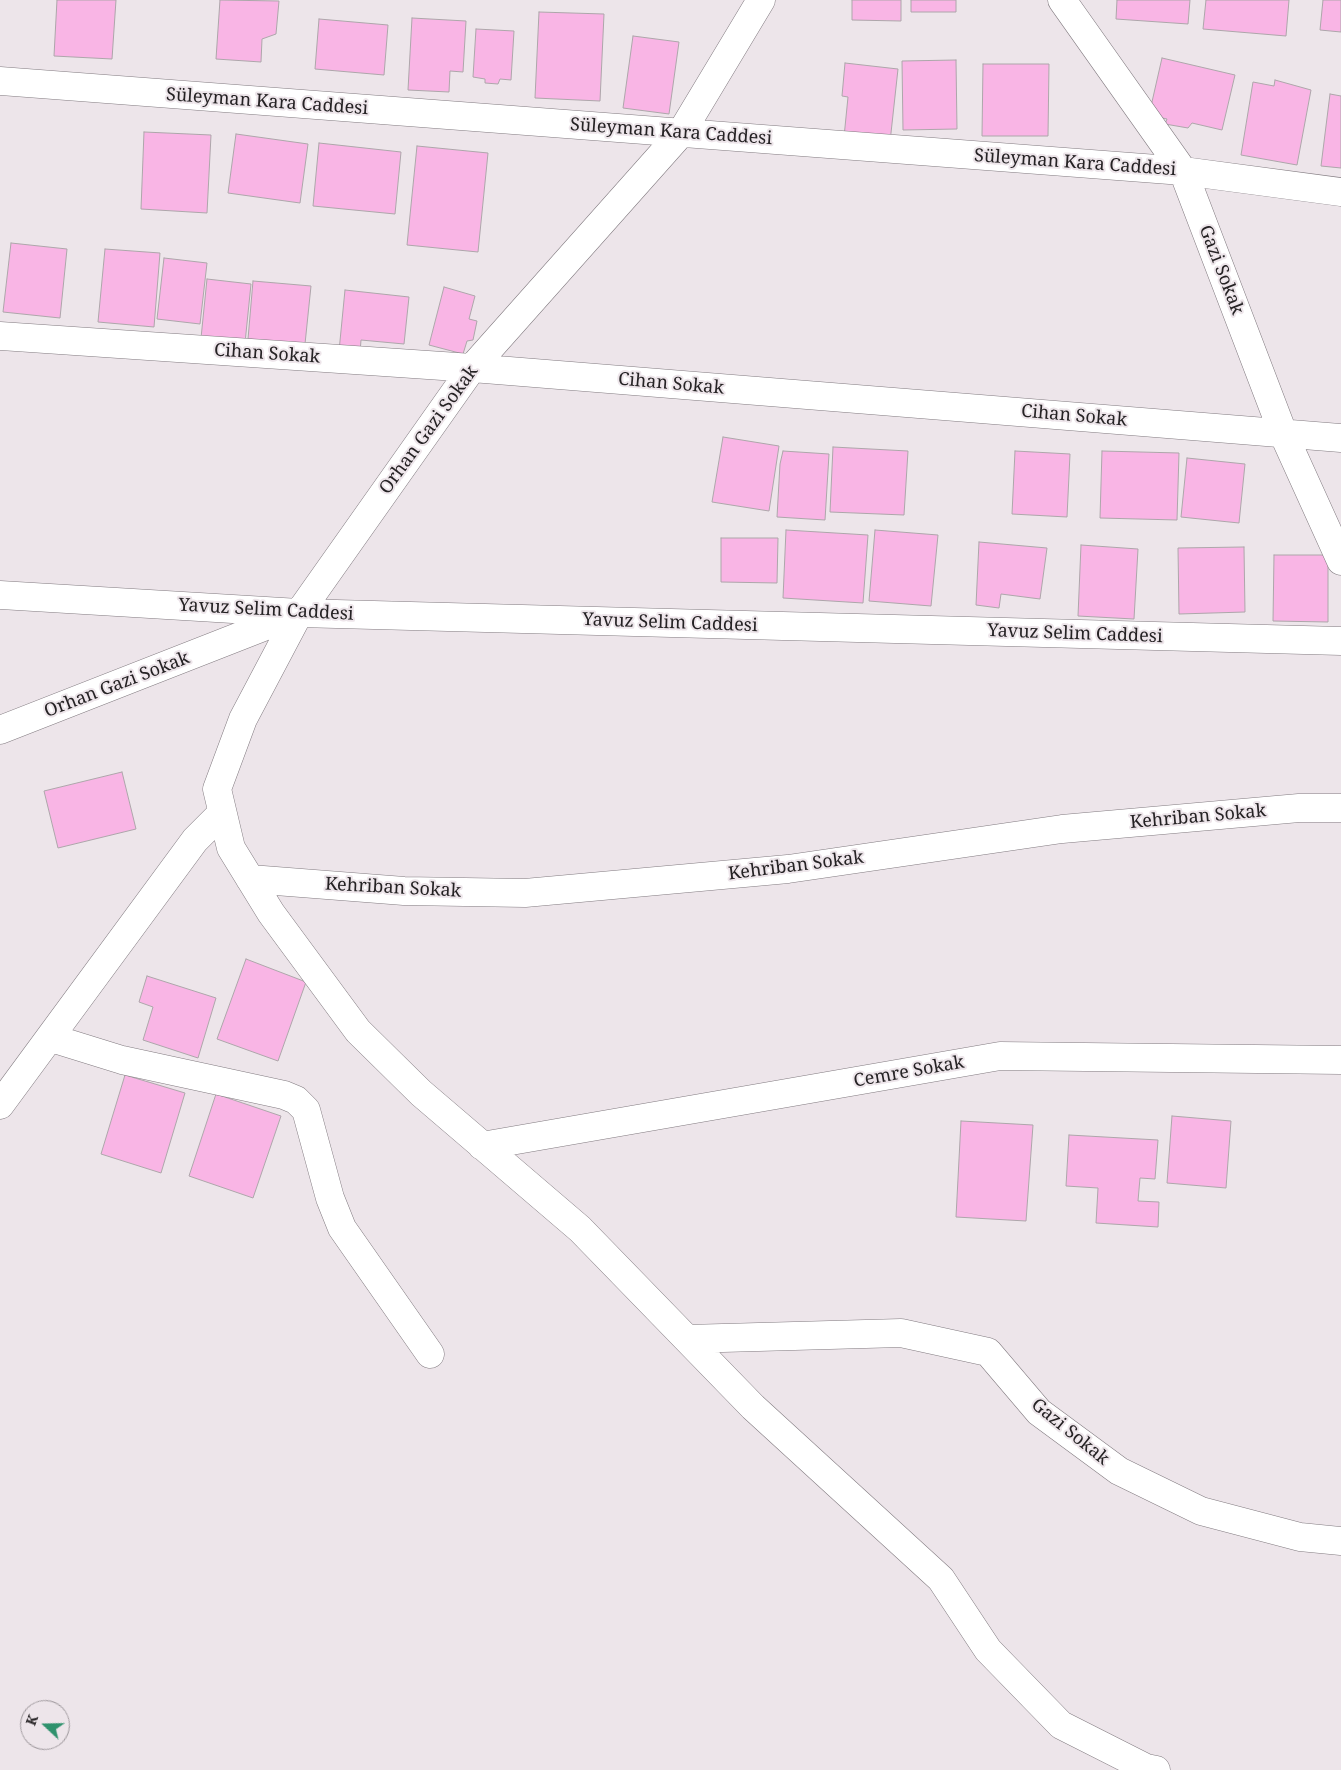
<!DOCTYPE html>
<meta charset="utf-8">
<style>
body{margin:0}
#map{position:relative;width:1341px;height:1770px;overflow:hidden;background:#ede5ea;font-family:"Noto Serif",serif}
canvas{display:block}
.north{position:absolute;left:20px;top:1700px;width:50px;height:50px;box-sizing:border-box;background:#ede5ea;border:1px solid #9d979b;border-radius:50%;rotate:291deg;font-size:14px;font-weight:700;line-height:20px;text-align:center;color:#252224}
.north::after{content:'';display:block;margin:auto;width:18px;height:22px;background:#2f926d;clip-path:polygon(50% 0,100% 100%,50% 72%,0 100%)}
</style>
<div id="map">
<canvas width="1341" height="1770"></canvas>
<div class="north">K</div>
</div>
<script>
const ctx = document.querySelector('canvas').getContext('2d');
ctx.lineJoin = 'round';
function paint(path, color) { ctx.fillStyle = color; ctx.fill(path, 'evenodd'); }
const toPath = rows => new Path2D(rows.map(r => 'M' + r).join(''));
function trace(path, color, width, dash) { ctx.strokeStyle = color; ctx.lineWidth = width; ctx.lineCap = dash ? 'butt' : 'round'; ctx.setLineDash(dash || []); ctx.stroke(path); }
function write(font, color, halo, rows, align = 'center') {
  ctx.font = font + ' "Noto Serif",serif'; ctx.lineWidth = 4; ctx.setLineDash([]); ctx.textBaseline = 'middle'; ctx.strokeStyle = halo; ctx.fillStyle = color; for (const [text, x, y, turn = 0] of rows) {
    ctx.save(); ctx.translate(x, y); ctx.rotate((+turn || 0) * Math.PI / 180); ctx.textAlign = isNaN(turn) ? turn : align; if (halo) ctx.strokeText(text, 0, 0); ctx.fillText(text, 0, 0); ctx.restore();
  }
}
const building = toPath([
 [57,0,116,0,112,59,54,56,57,0],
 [220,0,279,1,276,34,262,39,261,62,216,59,220,0],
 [852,0,901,0,901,21,852,20,852,0],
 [911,0,956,0,956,12,911,12,911,0],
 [1117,0,1190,0,1188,24,1116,19,1117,0],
 [1206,0,1289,0,1286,36,1203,29,1206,0],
 [1323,0,1341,0,1341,32,1320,30,1323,0],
 [539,12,604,14,600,101,535,98,539,12],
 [412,18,466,21,463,72,450,71,449,92,408,90,412,18],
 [319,19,388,25,384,75,315,69,319,19],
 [476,29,514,31,511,80,500,79,498,84,485,83,485,79,473,77,476,29],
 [633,36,679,42,669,114,623,108,633,36],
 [1162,58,1235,75,1222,130,1192,123,1188,128,1165,124,1167,119,1149,115,1162,58],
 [956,60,957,129,903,130,902,61,956,60],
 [845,63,898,69,890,142,844,137,848,97,842,96,845,63],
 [983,64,1049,64,1048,136,982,136,983,64],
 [1275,80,1311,90,1297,165,1241,155,1253,82,1274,86,1275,80],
 [1330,94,1341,96,1341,168,1321,166,1330,94],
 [144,132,211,135,207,213,141,209,144,132],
 [236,134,308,144,300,203,228,193,236,134],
 [319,143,401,152,395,214,313,206,319,143],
 [417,146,488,153,478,252,407,245,417,146],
 [11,243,67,249,60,318,3,312,11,243],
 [105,249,160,253,154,327,98,322,105,249],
 [164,258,207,263,200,324,157,319,164,258],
 [207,279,251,284,245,343,201,338,207,279],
 [253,281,311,286,305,344,248,339,253,281],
 [444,287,475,296,469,319,477,321,473,340,467,341,463,354,429,345,444,287],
 [345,290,409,297,404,344,361,340,360,353,339,351,345,290],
 [723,437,779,446,769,511,712,502,723,437],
 [833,447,908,451,904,515,830,512,833,447],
 [783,451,829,454,825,520,777,517,780,464,783,451],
 [1015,451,1070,454,1067,517,1012,514,1015,451],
 [1102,451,1179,453,1177,520,1100,518,1102,451],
 [1187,458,1245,464,1239,523,1181,517,1187,458],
 [786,530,868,535,863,603,783,598,786,530],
 [875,530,938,535,931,606,869,601,875,530],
 [721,538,778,538,777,583,721,582,721,538],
 [979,542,1047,548,1040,599,1001,594,999,608,976,605,979,542],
 [1081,545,1138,549,1134,619,1078,616,1081,545],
 [1244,547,1245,612,1179,614,1178,548,1244,547],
 [1274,555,1328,555,1328,622,1273,621,1274,555],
 [122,772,136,829,58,848,44,791,122,772],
 [246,959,306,982,278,1061,217,1039,246,959],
 [147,976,216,998,198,1058,143,1040,153,1007,139,1002,147,976],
 [125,1075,185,1093,161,1173,101,1154,125,1075],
 [216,1094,281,1116,253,1198,189,1176,216,1094],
 [1172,1116,1231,1121,1226,1188,1167,1183,1172,1116],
 [961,1121,1033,1125,1026,1221,956,1217,961,1121],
 [1069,1135,1158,1140,1155,1179,1140,1178,1138,1201,1159,1202,1158,1227,1096,1223,1098,1188,1066,1186,1069,1135]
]);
const minor = toPath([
 [1062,0,1183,171,1283,433,1341,561],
 [0,81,1183,171,1341,192],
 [0,336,472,368,1341,438],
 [0,595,299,613,1341,641],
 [299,613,243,719,217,789,231,848,271,913,358,1031,421,1093,580,1229,753,1407,941,1579,988,1650,1061,1725,1146,1768,1156,1770],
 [0,730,299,613,472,368,681,133,761,0],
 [250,879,404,891,525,893,788,869,1062,829,1299,808,1341,808],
 [51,1038,122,1060,284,1095,296,1100,306,1110,330,1198,342,1228,430,1354],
 [0,1105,195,840,222,813],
 [482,1146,1000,1056,1341,1060],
 [687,1339,901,1333,988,1352,1039,1412,1119,1471,1201,1511,1300,1537,1341,1541]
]);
const streetNames = [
 ["Süleyman Kara Caddesi",267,102,4],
 ["Süleyman Kara Caddesi",671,132,4],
 ["Süleyman Kara Caddesi",1075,163,4],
 ["Gazi Sokak",1221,270,69],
 ["Cihan Sokak",267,354,4],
 ["Cihan Sokak",671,384,5],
 ["Cihan Sokak",1074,416,5],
 ["Orhan Gazi Sokak",429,430,-54],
 ["Yavuz Selim Caddesi",266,610,3],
 ["Yavuz Selim Caddesi",670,623,2],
 ["Yavuz Selim Caddesi",1075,634,2],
 ["Orhan Gazi Sokak",117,685,-21],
 ["Kehriban Sokak",1198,817,-5],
 ["Kehriban Sokak",796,866,-7],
 ["Kehriban Sokak",393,888,3],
 ["Cemre Sokak",909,1072,-10],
 ["Gazi Sokak",1070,1432,39]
];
paint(building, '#f9b5e5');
trace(building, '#ada6aa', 1);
trace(minor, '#827b80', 29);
trace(minor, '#fff', 28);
write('18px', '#252224', '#ede5ea', streetNames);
</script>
